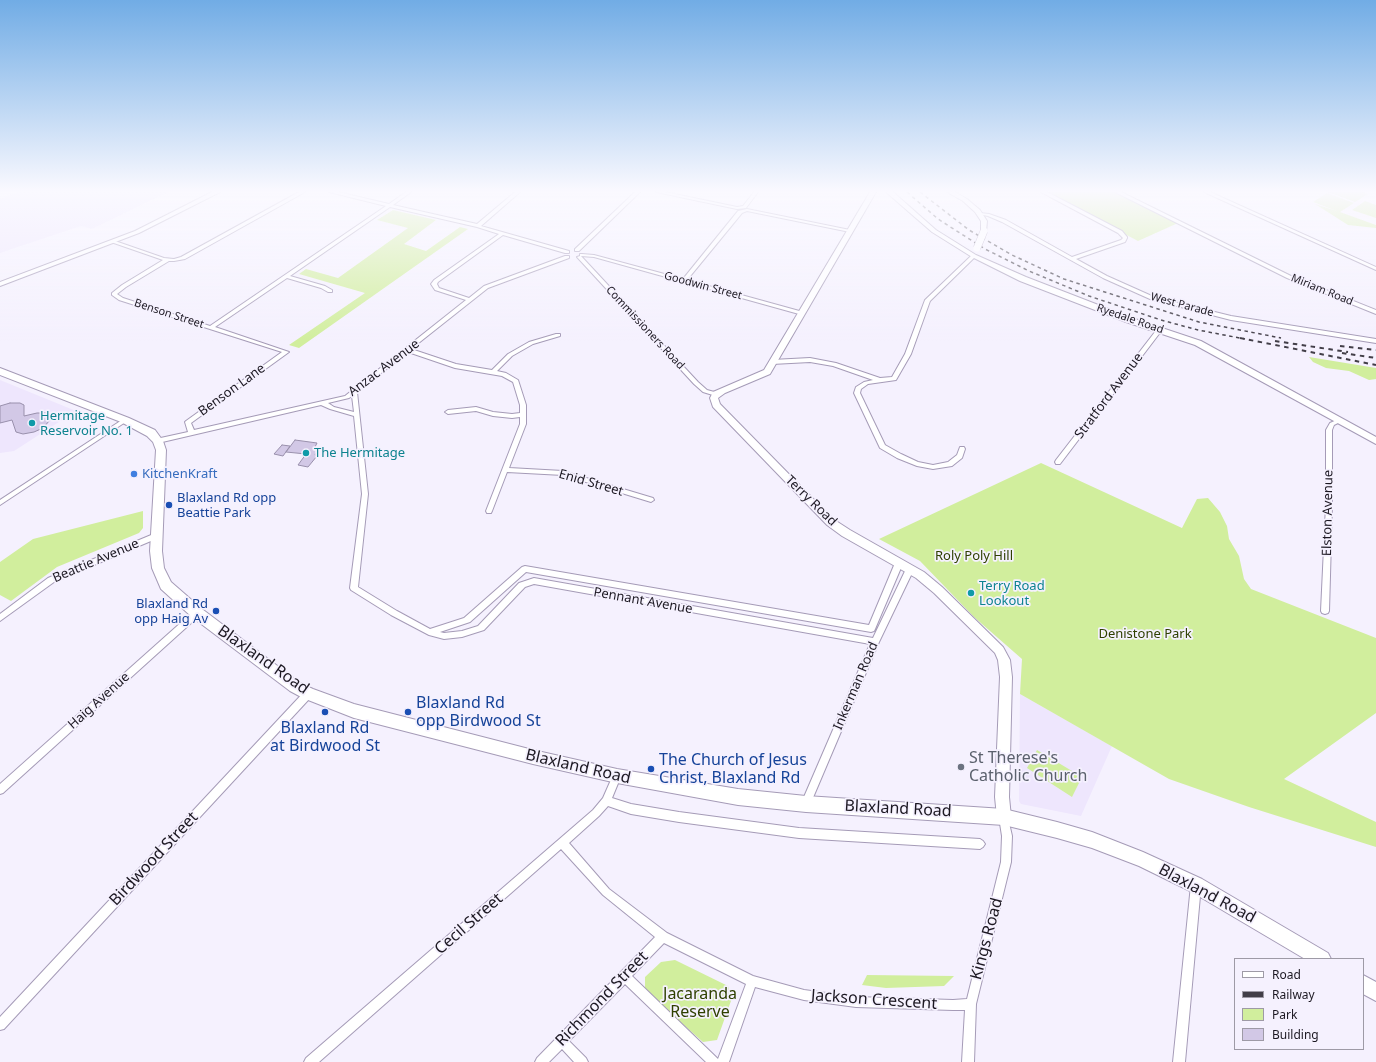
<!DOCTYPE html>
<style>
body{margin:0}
#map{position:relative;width:1376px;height:1062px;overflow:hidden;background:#f5f1fe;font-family:"Noto Sans",sans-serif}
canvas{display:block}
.legend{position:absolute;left:1234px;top:958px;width:130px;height:92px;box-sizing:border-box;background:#f5f1fe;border:1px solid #9e9aa6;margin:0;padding:5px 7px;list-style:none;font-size:12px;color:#1c1822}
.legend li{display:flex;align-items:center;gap:8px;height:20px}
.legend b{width:20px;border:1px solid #9e9aa6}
</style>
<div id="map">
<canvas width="1376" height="1062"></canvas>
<ul class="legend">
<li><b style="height:5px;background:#fff"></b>Road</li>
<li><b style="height:5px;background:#423e48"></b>Railway</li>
<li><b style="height:11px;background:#d1ee9d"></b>Park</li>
<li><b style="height:11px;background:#d2c8e6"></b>Building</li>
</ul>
</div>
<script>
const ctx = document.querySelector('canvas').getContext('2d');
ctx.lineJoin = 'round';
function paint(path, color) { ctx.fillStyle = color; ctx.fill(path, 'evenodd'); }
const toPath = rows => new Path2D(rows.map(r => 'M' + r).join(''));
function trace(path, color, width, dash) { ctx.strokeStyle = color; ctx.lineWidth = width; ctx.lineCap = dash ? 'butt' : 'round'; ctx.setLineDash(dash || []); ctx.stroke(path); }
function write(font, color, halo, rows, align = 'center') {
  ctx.font = font + ' "Noto Sans",sans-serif'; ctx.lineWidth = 3.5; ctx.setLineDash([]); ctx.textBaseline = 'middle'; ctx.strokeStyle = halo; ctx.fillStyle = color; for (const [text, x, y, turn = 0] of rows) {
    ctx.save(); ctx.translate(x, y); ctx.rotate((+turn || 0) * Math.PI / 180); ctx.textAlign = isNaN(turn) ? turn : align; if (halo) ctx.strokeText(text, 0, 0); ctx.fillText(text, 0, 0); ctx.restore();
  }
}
const built = toPath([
 [17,192,168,192,92,229,81,226,0,253,0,199],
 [0,380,76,411,14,451,0,453],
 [1020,694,1112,746,1081,816,1021,804,1019,801]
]);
const green = toPath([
 [1045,192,1114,192,1178,223,1138,241],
 [1328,192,1362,192,1368,194,1355,202],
 [1327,193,1354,203,1340,212,1376,225,1376,228,1348,225,1315,204,1337,211,1313,202],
 [1365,201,1376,205,1376,218,1352,210],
 [393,210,436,220,404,244,426,251,460,227,468,229,299,348,289,345,365,293,299,274,306,269,338,278,408,228,377,220],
 [1309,357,1376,368,1376,379,1369,380,1349,371,1326,368,1313,362],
 [1041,463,1182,528,1197,499,1208,498,1220,512,1227,526,1229,539,1239,556,1244,579,1251,589,1376,638,1376,713,1284,779,1376,822,1376,847,1249,807,1169,779,1020,694,1022,659,974,617,920,561,879,539],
 [143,511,143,528,139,533,57,567,11,601,0,595,0,562,33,539],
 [1037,750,1082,777,1072,797,1027,768],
 [675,960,728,986,732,998,717,1040,703,1042,645,991,645,977,661,962],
 [867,975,954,976,944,986,886,988,862,985]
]);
const building = toPath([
 [10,403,20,403,24,405,24,416,37,413,46,413,50,416,50,420,43,428,34,432,23,434,16,432,12,420,0,423,0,406,10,403],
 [295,440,317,443,314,449,318,450,315,455,317,456,308,467,298,465,306,454,286,452,295,440],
 [282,445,290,446,283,456,274,454,282,445]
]);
const street = toPath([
 [299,192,305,192,185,259,174,261,169,261,126,287,117,294,123,298,210,326,386,206,329,192,338,192,389,204,406,192,411,192,393,205,477,224,515,192,520,192,481,226,569,251,569,253,565,253,503,235,438,282,437,284,439,288,469,298,484,286,565,256,569,256,569,258,488,288,411,349,456,364,492,370,508,354,529,342,556,334,560,334,560,336,533,344,512,356,497,371,506,373,518,380,526,405,526,424,509,468,563,471,653,498,654,500,651,502,563,475,507,472,492,511,491,513,487,513,486,511,520,424,520,417,512,418,493,416,476,411,448,414,445,412,448,410,476,407,493,412,512,414,520,413,520,405,513,382,502,376,455,368,408,352,357,392,368,494,358,587,397,611,430,629,464,618,522,567,525,566,869,625,895,563,896,561,899,560,902,561,903,563,875,629,874,631,871,632,526,572,470,622,440,632,444,633,462,631,478,626,519,583,534,578,873,638,907,567,913,567,914,569,879,642,809,807,806,809,803,807,801,804,870,644,534,584,525,587,484,630,462,637,444,639,429,635,391,615,351,590,350,588,362,494,354,416,330,409,321,405,158,443,156,443,155,441,156,439,188,432,185,422,186,421,282,352,119,300,112,295,112,293,122,285,163,260,111,242,115,241,164,258,174,259,181,257,299,192],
 [390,207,477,227,499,234,434,280,431,284,435,290,466,300,345,396,194,430,191,423,289,352,215,327,287,278,321,288,328,292,332,292,332,290,325,286,290,276,390,207],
 [352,396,354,412,334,407,328,403,349,398,352,396],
 [635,192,640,192,579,251,575,251,575,249,635,192],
 [656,192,665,192,737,207,743,206,754,192,758,192,746,208,737,209,656,192],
 [1041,192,1047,192,1122,231,1127,237,1127,238,1125,242,1076,259,1107,276,1154,297,1231,316,1376,339,1376,343,1231,320,1150,299,1103,278,1002,222,988,216,978,214,980,213,989,214,1006,220,1072,257,1121,240,1123,238,1118,233,1041,192],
 [1115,192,1121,192,1291,276,1376,310,1376,314,1287,278,1115,192],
 [1204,192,1210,192,1376,267,1376,270,1204,192],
 [747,209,850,230,852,231,850,232,747,211,742,213,687,280,803,312,803,314,799,314,594,257,581,256,698,382,707,390,718,393,719,394,716,396,703,392,694,384,577,257,580,256,580,254,582,254,594,255,683,279,738,211,747,209],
 [972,255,976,256,930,301,911,354,896,380,868,384,861,389,860,393,885,445,901,454,918,462,933,465,948,462,957,455,960,447,964,447,965,449,962,458,952,466,933,469,917,466,897,458,880,448,854,393,856,387,864,382,873,380,833,366,810,362,772,364,769,362,772,360,810,358,836,363,880,378,892,377,905,354,925,300,972,255],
 [1160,327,1163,329,1162,330,1060,464,1056,464,1055,462,1056,460,1158,328,1160,327],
 [125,418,128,420,127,421,0,505,0,500,125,418],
 [1339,419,1342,421,1334,425,1332,430,1332,505,1329,611,1328,613,1325,614,1322,613,1321,611,1326,505,1326,430,1330,423,1339,419],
 [156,533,158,534,160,536,158,538,54,582,0,621,0,614,48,578,156,533],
 [197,610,200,611,201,613,200,615,3,793,0,794,0,784,194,611,197,610],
 [308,690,311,691,312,694,311,697,4,1029,0,1030,0,1017,305,691,308,690],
 [617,772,620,773,621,776,612,798,631,804,679,812,799,828,980,839,983,841,985,844,983,847,980,849,799,838,679,822,631,814,608,806,599,816,569,843,609,889,667,933,753,976,804,990,856,997,953,1000,967,999,1001,862,1002,836,999,817,1001,814,1004,812,1007,814,1012,836,1011,862,976,1004,974,1062,962,1062,965,1010,953,1010,856,1007,804,1000,755,987,729,1062,706,1062,625,984,569,1041,586,1058,588,1062,574,1062,562,1049,549,1062,535,1062,537,1058,655,937,603,895,561,849,319,1062,304,1062,306,1058,593,810,603,798,614,773,617,772],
 [664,943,746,984,718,1059,632,976,664,943],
 [1196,880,1199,882,1201,885,1185,1062,1173,1062,1191,885,1193,882,1196,880]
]);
const secondary = toPath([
 [212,192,220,192,139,233,0,286,0,282,135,231,212,192],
 [870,192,876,192,770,374,725,393,718,398,720,404,833,519,850,530,924,572,942,587,1003,647,1010,660,1012,677,1009,797,1011,817,1009,822,1004,824,999,822,997,817,995,797,1000,677,998,660,995,653,934,593,916,578,842,536,827,525,713,407,710,398,713,392,764,370,870,192],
 [886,192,893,192,936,230,976,255,1026,277,1132,318,1201,341,1376,437,1376,444,1195,345,1126,322,1020,281,972,257,932,232,886,192],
 [947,192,955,192,967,199,980,210,987,221,986,232,981,231,981,221,975,212,963,201,947,192]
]);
const primary = toPath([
 [0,368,129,418,155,430,163,441,166,450,162,551,164,568,171,582,202,609,300,683,313,689,354,704,533,750,617,769,738,789,806,796,1004,809,1057,822,1092,832,1143,852,1202,879,1328,953,1331,959,1305,959,1190,891,1139,866,1092,848,1057,838,1004,825,806,812,738,805,617,783,533,764,354,718,303,698,290,691,192,617,161,589,152,568,150,551,156,450,153,442,147,436,121,422,0,375,0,368],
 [1363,975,1376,982,1376,1001,1363,994,1363,975]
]);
const railFar1 = toPath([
 [907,192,938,219,985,249,1029,271,1089,296,1161,320,1198,330,1245,339],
 [920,192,969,230,1012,255,1064,279,1199,322,1281,338]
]);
const rail = toPath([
 [1240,338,1376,365],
 [1275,341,1348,352],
 [1340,346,1376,350],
 [1342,353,1376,358]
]);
const secondaryBridge = toPath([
 [977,248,984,231]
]);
const markers = [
 [32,423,4,"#0f9aa8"],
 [306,453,4,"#0f9aa8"],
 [134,474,4,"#3f7fe0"],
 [169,505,4,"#1a4fb4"],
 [971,593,4,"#0f9aa8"],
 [216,611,4,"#1a4fb4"],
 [325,712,4,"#1a4fb4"],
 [408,712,4,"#1a4fb4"],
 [961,767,4,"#6b7280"],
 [651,769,4,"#1a4fb4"]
];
const farStreetnames = [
 ["Goodwin Street",703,286,15],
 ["Miriam Road",1322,290,22],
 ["West Parade",1182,305,15],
 ["Benson Street",169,314,18],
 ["Ryedale Road",1130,319,19],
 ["Commissioners Road",645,328,47]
];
const streetNames = [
 ["Anzac Avenue",384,368,-37],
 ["Benson Lane",232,390,-36],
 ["Stratford Avenue",1109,396,-53],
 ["Enid Street",591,483,16],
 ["Terry Road",811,501,44],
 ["Elston Avenue",1328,513,-89],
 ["Beattie Avenue",96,561,-23],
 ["Pennant Avenue",643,601,10],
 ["Inkerman Road",856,686,-67],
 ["Haig Avenue",99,701,-42]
];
const cultureNames = [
 ["Hermitage",40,416],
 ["Reservoir No. 1",40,431],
 ["The Hermitage",314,453],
 ["Terry Road",979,586],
 ["Lookout",979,601]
];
const shopNames = [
 ["KitchenKraft",142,474]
];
const transitNames = [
 ["Blaxland Rd opp",177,498],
 ["Beattie Park",177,513],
 ["Blaxland Rd",208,604,"right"],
 ["opp Haig Av",208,619,"right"]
];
const parkNames = [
 ["Roly Poly Hill",974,556],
 ["Denistone Park",1145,634]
];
const nearStreetnames = [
 ["Blaxland Road",263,660,35],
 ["Blaxland Road",578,767,13],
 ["Blaxland Road",898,809,3],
 ["Birdwood Street",154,859,-47],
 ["Blaxland Road",1207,894,28],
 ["Cecil Street",469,924,-41],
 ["Kings Road",987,939,-75],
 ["Richmond Street",602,999,-46],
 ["Jackson Crescent",874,1000,4]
];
const nearTransitnames = [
 ["Blaxland Rd",416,703],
 ["opp Birdwood St",416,721],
 ["Blaxland Rd",325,728,"center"],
 ["at Birdwood St",325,746,"center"],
 ["The Church of Jesus",659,760],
 ["Christ, Blaxland Rd",659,778]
];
const nearWorshipnames = [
 ["St Therese's",969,758],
 ["Catholic Church",969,776]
];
const nearParknames = [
 ["Jacaranda",700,994],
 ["Reserve",700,1012]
];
paint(built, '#eee6fd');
paint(green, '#d1ee9d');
paint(building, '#d2c8e6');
trace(building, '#9990ac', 1);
trace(street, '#a59bb7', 2);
trace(secondary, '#a59bb7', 2);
trace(primary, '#a59bb7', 2);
paint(street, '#fff');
paint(secondary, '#fff');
paint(primary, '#fff');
trace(railFar1, '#423e48', 1.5, [3.5, 3.5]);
trace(rail, '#423e48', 2, [4.5, 4.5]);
trace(secondaryBridge, '#a59bb7', 8, []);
trace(secondaryBridge, '#fff', 7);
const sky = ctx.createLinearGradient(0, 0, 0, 341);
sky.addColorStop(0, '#71ace5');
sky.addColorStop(0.56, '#faf9ff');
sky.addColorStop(1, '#faf9ff00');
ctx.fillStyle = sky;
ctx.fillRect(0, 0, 1376, 341);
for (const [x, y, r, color] of markers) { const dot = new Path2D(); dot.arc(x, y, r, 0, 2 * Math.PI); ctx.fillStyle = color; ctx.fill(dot); trace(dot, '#f5f1fe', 1.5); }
write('11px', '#1c1822', '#f5f1fe', farStreetnames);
write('13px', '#1c1822', '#f5f1fe', streetNames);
write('13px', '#0d838f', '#f5f1fe', cultureNames, 'left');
write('13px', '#366cbe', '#f5f1fe', shopNames, 'left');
write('13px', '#164399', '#f5f1fe', transitNames, 'left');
write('13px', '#2f4000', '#f5f1fe', parkNames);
write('16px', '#1c1822', '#f5f1fe', nearStreetnames);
write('16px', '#164399', '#f5f1fe', nearTransitnames, 'left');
write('16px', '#5b616d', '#f5f1fe', nearWorshipnames, 'left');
write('16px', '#2f4000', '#f5f1fe', nearParknames);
</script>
